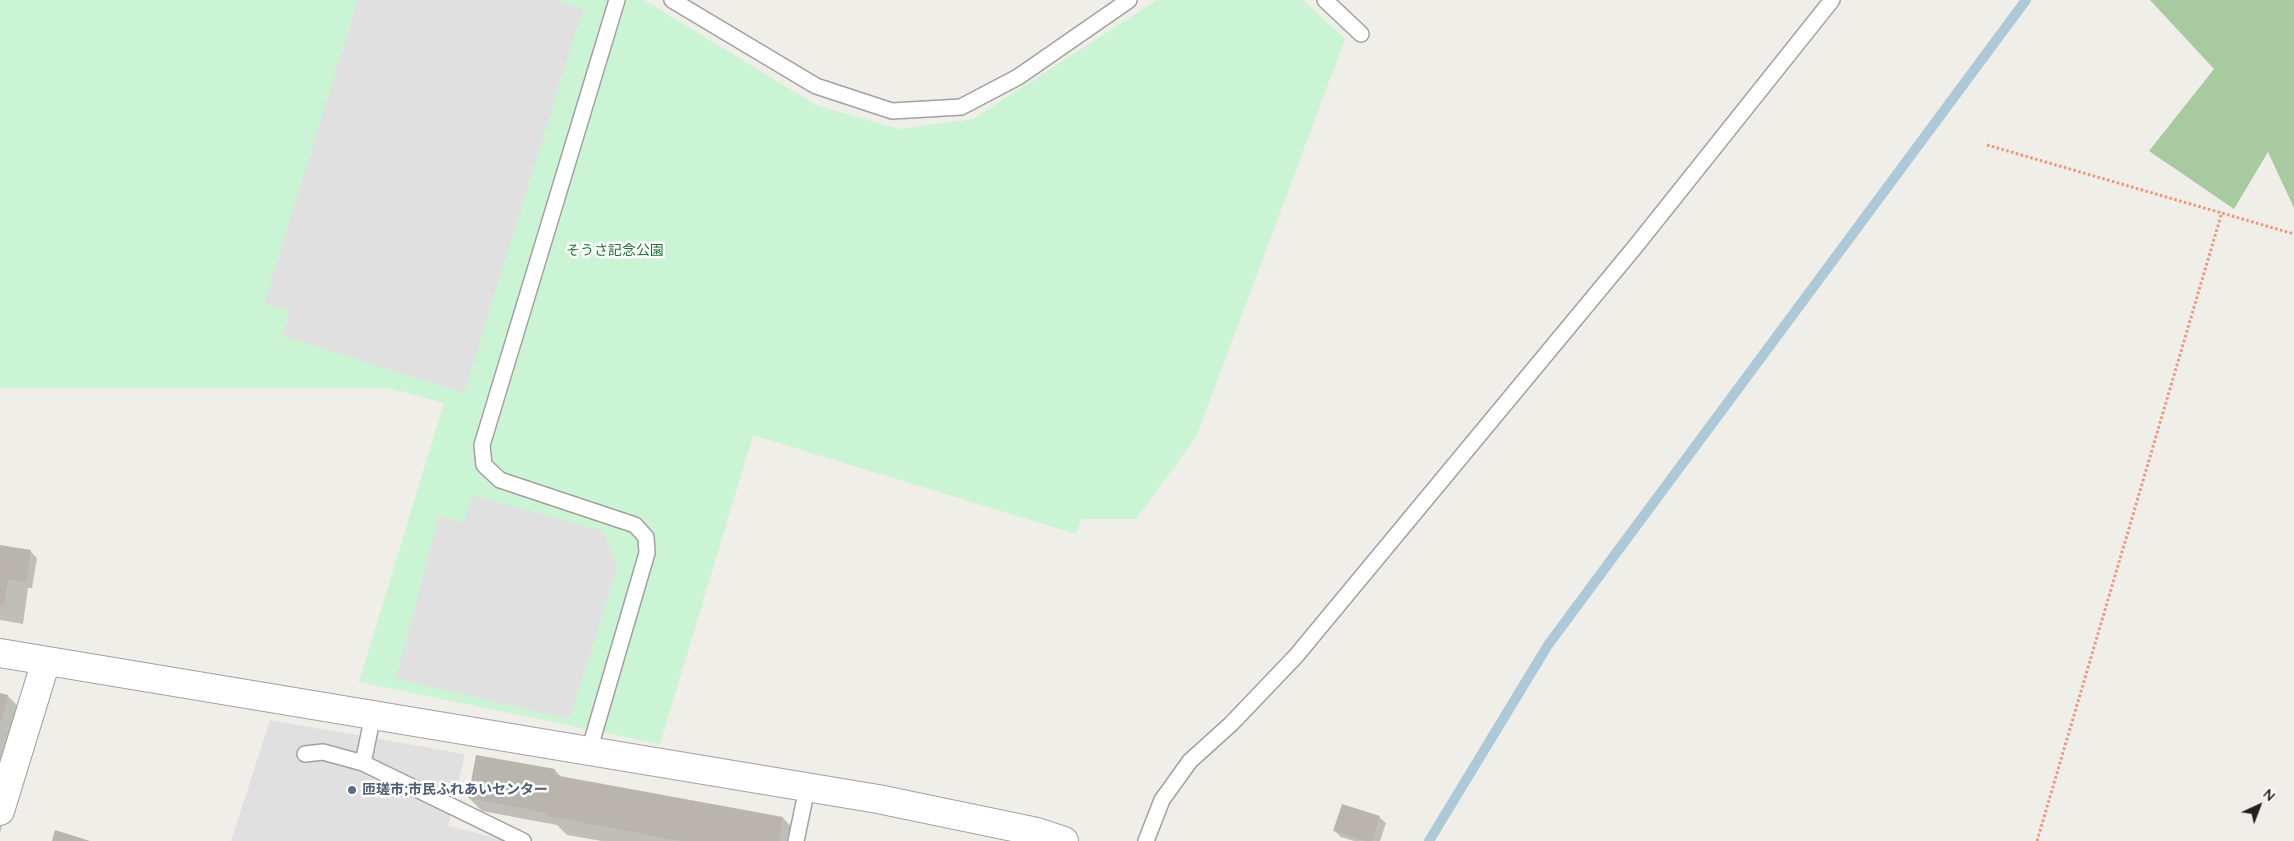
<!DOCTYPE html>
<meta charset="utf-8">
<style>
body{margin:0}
#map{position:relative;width:2294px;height:841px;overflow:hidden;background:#f0eee8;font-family:Quicksand,sans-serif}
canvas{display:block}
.north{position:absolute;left:2234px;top:781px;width:50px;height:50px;-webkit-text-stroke:4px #fff;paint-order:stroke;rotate:43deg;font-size:14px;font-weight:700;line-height:20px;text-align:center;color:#202020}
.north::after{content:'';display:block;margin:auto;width:18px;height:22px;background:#202020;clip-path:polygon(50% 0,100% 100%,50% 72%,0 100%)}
</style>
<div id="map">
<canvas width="2294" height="841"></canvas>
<div class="north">N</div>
</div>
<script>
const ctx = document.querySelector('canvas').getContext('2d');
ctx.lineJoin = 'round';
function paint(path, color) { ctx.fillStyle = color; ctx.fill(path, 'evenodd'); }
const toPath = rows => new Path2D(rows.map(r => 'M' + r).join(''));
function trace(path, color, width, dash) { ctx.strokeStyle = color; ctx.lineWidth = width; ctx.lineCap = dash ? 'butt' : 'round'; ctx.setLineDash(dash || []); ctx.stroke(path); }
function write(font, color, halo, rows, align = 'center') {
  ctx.font = font + ' Quicksand,"Noto Sans JP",sans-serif'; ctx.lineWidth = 5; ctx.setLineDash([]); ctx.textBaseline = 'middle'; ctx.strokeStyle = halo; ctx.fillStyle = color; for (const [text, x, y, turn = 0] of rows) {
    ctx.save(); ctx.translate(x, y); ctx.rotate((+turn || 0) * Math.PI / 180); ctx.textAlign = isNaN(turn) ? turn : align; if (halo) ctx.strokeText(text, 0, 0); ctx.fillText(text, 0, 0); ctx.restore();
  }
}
const forest = toPath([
 [2150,0,2294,0,2294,208,2268,152,2234,209,2149,151,2214,69]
]);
const park = toPath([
 [0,0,644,0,816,105,899,129,973,119,1157,0,1303,0,1345,39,1196,437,1136,519,1081,519,1076,534,753,435,660,744,359,682,444,403,388,388,0,388]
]);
const parking = toPath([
 [358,0,555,0,583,9,464,393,282,336,290,311,264,304],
 [472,495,603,531,617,567,570,719,396,679,439,516,464,523],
 [270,720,465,754,448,826,509,841,231,841]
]);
const shadow = toPath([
 [0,546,31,552,37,558,32,588,28,588,23,624,0,620],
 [0,694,8,696,31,720,0,833],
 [555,770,562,778,783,818,796,832,794,841,602,841,567,835,557,825,482,811,469,798],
 [1379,817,1386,823,1380,841,1354,841,1341,837,1335,831]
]);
const stream = toPath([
 [1429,841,1548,645,2026,0]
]);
const building = toPath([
 [0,545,31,550,26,582,8,580,4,606,0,605],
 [0,693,8,695,1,723,0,723],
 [476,755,555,769,554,775,783,817,779,841,681,841,547,816,547,813,468,798],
 [1342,804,1380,816,1372,841,1365,841,1333,831],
 [55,830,90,841,52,841]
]);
const path = toPath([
 [1987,145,2294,234],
 [2037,841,2222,212]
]);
const service = toPath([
 [672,0,816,86,892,111,961,107,1018,77,1129,0],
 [1325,0,1361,34],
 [589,751,647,553,646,537,635,525,500,480,484,465,482,445,617,0],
 [305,754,323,752,363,763,523,841],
 [363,763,373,715],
 [796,841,807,788],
 [1146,841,1162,800,1190,761,1231,724,1296,656,1635,247,1832,0]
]);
const tertiary = toPath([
 [0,653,878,799,1037,832,1064,841],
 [0,811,46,661]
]);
const markers = [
 [352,790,5,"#5c6f8a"]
];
const parkNames = [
 ["そうさ記念公園",615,251]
];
const serviceNames = [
 ["匝瑳市;市民ふれあいセンター",362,790]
];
paint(forest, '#a8caa1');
paint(park, '#caf4d3');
paint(parking, '#e0e0e0');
paint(shadow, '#0003');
trace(stream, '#adc9d8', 10);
paint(building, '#b9b4ae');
trace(service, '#a1a1a1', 18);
trace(tertiary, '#a1a1a1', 30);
trace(path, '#eb987d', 3, [2.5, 2.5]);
trace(service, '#fff', 15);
trace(tertiary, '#fff', 28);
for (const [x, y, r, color] of markers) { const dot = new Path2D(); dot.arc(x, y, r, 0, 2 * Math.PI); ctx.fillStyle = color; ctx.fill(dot); trace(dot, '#fff', 2); }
write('14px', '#18742c', '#fff', parkNames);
write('bold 14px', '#4e5e75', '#fff', serviceNames, 'left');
</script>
